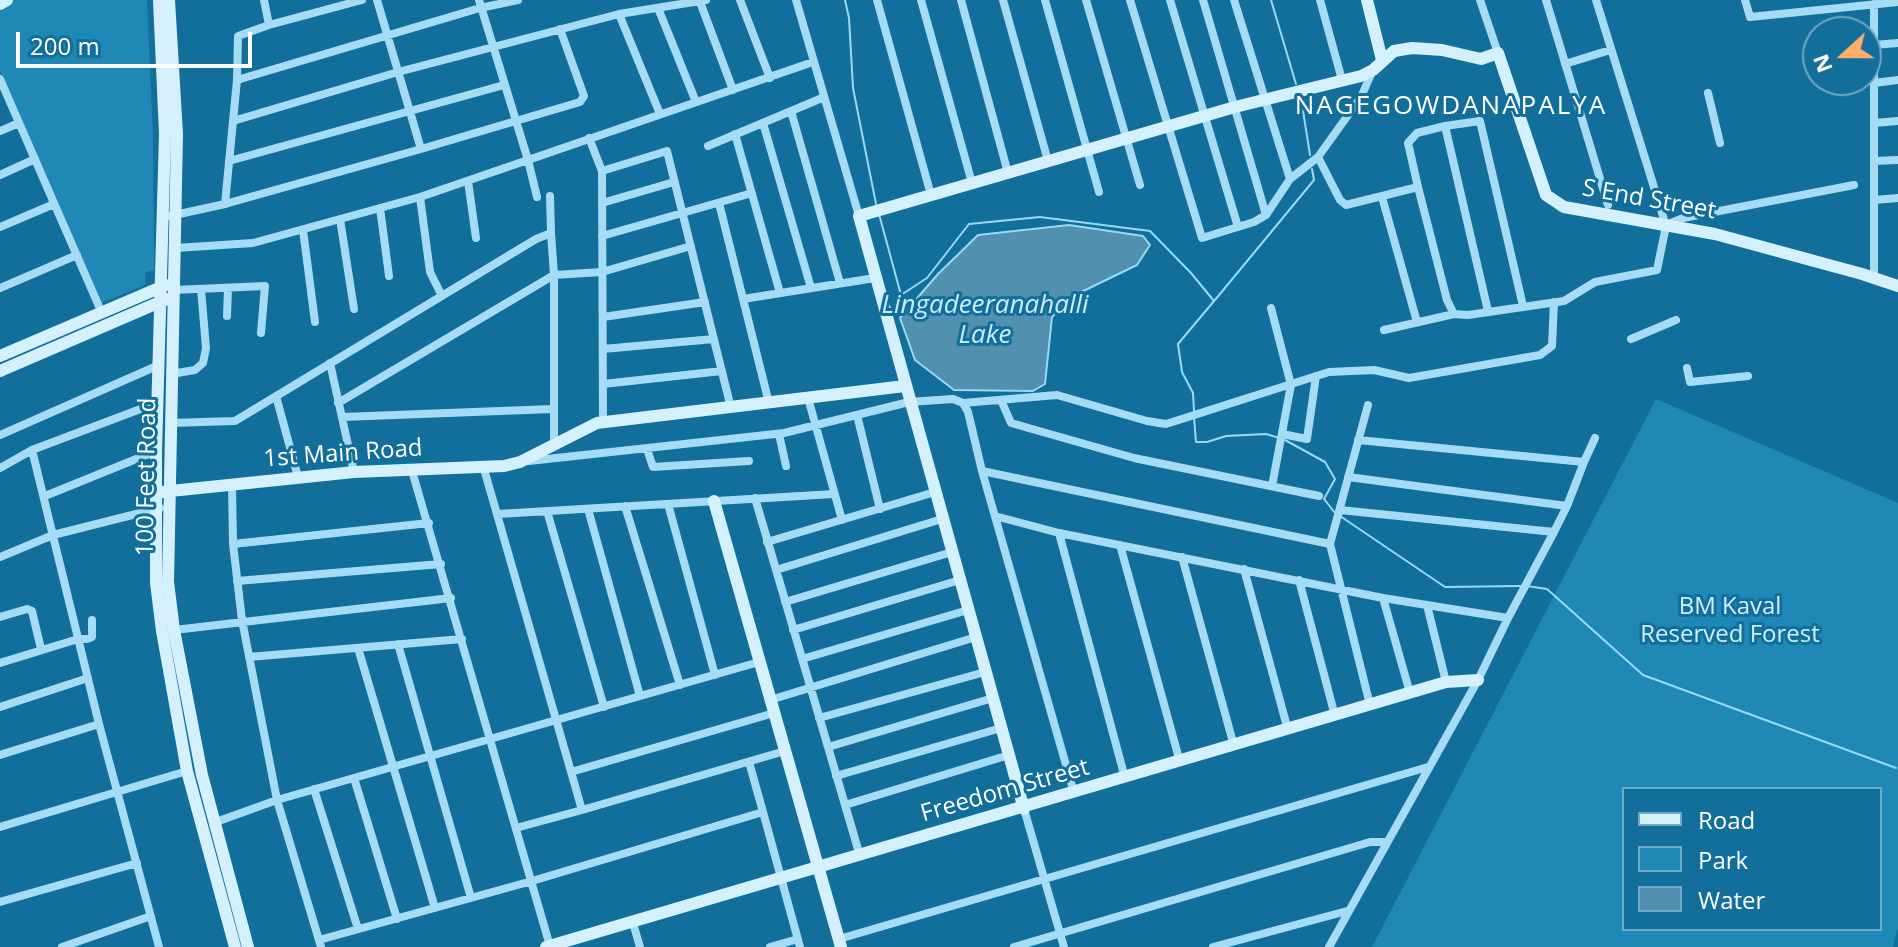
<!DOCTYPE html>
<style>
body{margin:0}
#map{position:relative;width:1898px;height:947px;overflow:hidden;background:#126e9a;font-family:"Open Sans",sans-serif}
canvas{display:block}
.legend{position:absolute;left:1622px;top:787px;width:260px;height:144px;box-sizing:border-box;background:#126e9a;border:2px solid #71a8c2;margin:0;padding:10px 14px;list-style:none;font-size:24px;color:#fff}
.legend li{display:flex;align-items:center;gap:16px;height:40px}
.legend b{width:40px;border:2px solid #71a8c2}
.north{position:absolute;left:1802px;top:16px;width:80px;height:80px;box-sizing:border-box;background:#126e9a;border:2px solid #71a8c2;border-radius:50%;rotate:249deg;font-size:22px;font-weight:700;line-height:32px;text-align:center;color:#fff}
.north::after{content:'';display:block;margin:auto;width:28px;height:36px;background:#ffaf68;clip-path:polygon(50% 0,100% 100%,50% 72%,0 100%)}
.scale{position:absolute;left:16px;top:32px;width:236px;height:36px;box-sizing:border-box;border:4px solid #fff;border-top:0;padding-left:10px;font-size:24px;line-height:28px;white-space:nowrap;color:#fff;-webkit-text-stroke:6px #126e9a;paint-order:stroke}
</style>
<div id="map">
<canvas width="1898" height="947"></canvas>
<ul class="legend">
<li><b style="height:10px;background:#d5f0fd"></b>Road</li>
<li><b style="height:22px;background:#2088b7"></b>Park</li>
<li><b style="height:22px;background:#5190ae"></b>Water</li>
</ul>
<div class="north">N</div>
<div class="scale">200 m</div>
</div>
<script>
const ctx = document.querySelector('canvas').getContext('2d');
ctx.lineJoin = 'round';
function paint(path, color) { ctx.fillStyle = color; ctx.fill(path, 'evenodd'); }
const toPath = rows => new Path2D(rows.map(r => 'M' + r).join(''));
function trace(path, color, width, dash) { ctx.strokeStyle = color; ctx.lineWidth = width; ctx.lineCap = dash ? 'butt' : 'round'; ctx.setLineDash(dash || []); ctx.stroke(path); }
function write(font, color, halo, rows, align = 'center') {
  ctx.font = font + ' "Open Sans",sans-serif'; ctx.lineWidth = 6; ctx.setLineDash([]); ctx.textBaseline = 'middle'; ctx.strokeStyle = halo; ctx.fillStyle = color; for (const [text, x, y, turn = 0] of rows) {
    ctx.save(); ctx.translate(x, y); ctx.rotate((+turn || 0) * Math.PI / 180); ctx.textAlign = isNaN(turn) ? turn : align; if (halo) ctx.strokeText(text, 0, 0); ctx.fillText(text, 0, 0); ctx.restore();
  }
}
const green = toPath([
 [11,0,147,0,153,136,154,270,145,273,145,285,101,303,0,70,0,5],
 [1656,399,1898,503,1898,927,1893,947,1372,947],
 [1880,789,1880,929,1624,929,1624,789]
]);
const water = toPath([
 [1069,225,1143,236,1150,245,1137,265,1071,297,1052,317,1045,384,1033,391,954,390,915,360,900,318,938,274,978,235,1069,225]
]);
const stream = toPath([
 [845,0,849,18,853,88,876,204],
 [1271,0,1296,84],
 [1301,98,1310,155],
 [879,214,901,295,927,278,969,224,1040,217,1150,231,1191,273,1214,301,1178,344,1182,372,1193,393,1194,411],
 [1215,300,1314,180,1312,169],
 [1194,417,1196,442,1207,442,1226,436,1266,434,1279,438],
 [1285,440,1325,462,1335,479,1324,499,1335,513],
 [1340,516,1445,587,1520,586],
 [1527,586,1547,589,1643,675,1896,768]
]);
const street = toPath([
 [377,0,421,149],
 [479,0,528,160,813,62],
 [740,0,770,78],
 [796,0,859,216],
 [877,0,931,195],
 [921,0,972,183],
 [961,0,1008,173],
 [1003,0,1048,161],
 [1045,0,1099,192],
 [1086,0,1140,185],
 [1130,0,1202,238,1254,222,1266,215,1290,179,1234,0],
 [1170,0,1238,227],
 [1203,0,1266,215],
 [1320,0,1342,80],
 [1480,0,1498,53],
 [1546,0,1608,205],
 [1745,0,1750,17,1898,2],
 [700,2,733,90],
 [658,8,696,102],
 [619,14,660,114],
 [269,25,362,0],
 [1874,45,1898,43],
 [1565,64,1610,50],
 [0,79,101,311],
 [237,80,480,8,518,0],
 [1874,83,1898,80],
 [1708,93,1720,143],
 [791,111,840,283],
 [233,121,398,72,619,14,706,0],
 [763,123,811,288],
 [1874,123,1898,121],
 [1445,126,1480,121,1523,306],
 [0,131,19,123],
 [735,134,780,293],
 [589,138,602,171,603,422],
 [708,146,822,98],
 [1318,157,1340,200,1346,205,1418,187,1447,300,1454,314,1468,315,1564,301,1595,282,1657,270,1666,226,1596,0],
 [229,161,504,85],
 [1874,161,1898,160],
 [602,171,667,151,731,408],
 [0,175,35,159],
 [1290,179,1318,157,1361,97,1373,70],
 [468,181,476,238],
 [1418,187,1408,143,1417,133,1445,126,1488,311],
 [550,196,551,233],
 [420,197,528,160,537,197],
 [1382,197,1417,322],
 [1874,200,1898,198],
 [602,203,674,182],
 [719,203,769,403],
 [225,204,237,80,238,36,269,25,264,0],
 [380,208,389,276],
 [170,216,225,204,421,149,580,102,584,96,560,29],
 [340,219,354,309],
 [1666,225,1683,218,1854,185],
 [0,227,54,204],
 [303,230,315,322],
 [602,236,752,193],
 [176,248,253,243,420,197,430,272,442,296],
 [1874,278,1874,4],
 [0,288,77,255],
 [174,290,265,286,261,333],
 [743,299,875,278],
 [1271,308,1291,385,1272,486],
 [227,316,228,288],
 [603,317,705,302],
 [1384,330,1454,314],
 [1631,339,1676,320],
 [603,349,714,339],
 [330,363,354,472],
 [1687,368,1690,382,1748,376],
 [171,374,195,370,203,363,206,348,201,289],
 [603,384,722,371],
 [276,396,298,477],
 [808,398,842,520],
 [1001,400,1011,423,1134,458,1319,496],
 [338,403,554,275,602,272,691,246],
 [963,403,1057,395,1147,421,1166,424,1329,372,1374,370,1409,378,1540,355,1552,346,1554,302],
 [857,415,880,509],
 [342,417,553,409],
 [170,423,235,421,536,239,551,233,554,275,554,445],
 [779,434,786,466],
 [1282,434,1307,439,1316,376],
 [0,435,159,365],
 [1358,440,1584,462,1567,506],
 [647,449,653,467,749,461],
 [32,450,99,724,159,947],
 [529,461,784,433,909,402,953,399,963,403,968,412,982,471,1074,793],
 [1584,462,1595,438],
 [0,468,32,450,159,402],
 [484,469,582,810,785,751],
 [412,471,550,946],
 [982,471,1330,544,1370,705],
 [1348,477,1567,506,1554,532],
 [232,485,233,544,242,620,277,800,321,947],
 [45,496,156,451],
 [755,498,860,856],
 [668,504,715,675],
 [625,506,680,685],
 [588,509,640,696],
 [1340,510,1554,532,1508,618],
 [547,511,604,707],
 [498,514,834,494],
 [995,516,1059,533,1125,778],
 [1059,533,1383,598,1410,693],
 [767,542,935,492],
 [233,544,429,523],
 [1330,544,1368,405],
 [1120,545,1180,762],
 [0,557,53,535,160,508],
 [1182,557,1234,746],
 [1244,569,1288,730],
 [776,570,942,519],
 [1299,580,1335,716],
 [237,581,441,564],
 [785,602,952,552],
 [1427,605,1446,682],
 [0,617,27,609,32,611,41,649],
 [174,630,451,598],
 [793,630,960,580],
 [398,644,471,898],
 [358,648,435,908],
 [249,657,462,639],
 [802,659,968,610],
 [0,663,78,639,87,639,92,637,92,620],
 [770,700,976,637],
 [0,707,88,678],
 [819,718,985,672],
 [828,747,993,698],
 [0,755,99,724],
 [749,762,763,812],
 [571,772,774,713],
 [836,776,1001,728],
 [354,778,397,919],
 [314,789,358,929],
 [845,805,1009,755],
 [1024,809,1064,947],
 [213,823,277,800,759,662],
 [0,827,187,771],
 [516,828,582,810],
 [0,902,137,863],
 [633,923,640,947],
 [839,939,1428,767],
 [319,940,532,881,763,812,800,947],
 [62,947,151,916],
 [770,947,798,939],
 [1014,947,1370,842,1386,842],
 [1213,947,1347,911],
 [1329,947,1478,680,1508,618,1383,598]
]);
const secondary = toPath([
 [159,0,165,134,156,451,156,583,162,631,187,771,235,947],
 [169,0,177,134,168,582,174,630,202,775,248,947],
 [1367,0,1382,60],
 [0,4,7,0],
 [0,356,166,285],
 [0,371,167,299],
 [161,492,354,472,504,466,520,462,597,423,905,386],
 [714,501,841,947],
 [1024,809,859,216,1235,107,1361,76,1373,70,1394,51,1412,48,1442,50,1481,59,1498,53,1546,195,1564,207,1715,234,1862,274,1898,286],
 [546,947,1446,682,1478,680]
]);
const streetNames = [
 ["S End Street",1649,200,10],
 ["1st Main Road",343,454,-4],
 ["100 Feet Road",147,477,-89],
 ["Freedom Street",1005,791,-16]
];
const parkNames = [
 ["BM Kaval",1730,607],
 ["Reserved Forest",1730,635]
];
const neighbourhoodNames = [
 ["NAGEGOWDANAPALYA",1451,107]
];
const waterNames = [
 ["Lingadeeranahalli",985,306],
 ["Lake",985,336]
];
paint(green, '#2088b7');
paint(water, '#5190ae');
trace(water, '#97daf7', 2);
trace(stream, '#97daf7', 2);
trace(street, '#a5dbf4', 8);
trace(secondary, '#d5f0fd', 12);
write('24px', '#fff', '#126e9a', streetNames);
write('24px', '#cdeffe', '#126e9a', parkNames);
ctx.letterSpacing = '2px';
write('26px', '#fff', '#126e9a', neighbourhoodNames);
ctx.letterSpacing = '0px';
write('italic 26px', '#c8ecfc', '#126e9a', waterNames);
</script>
